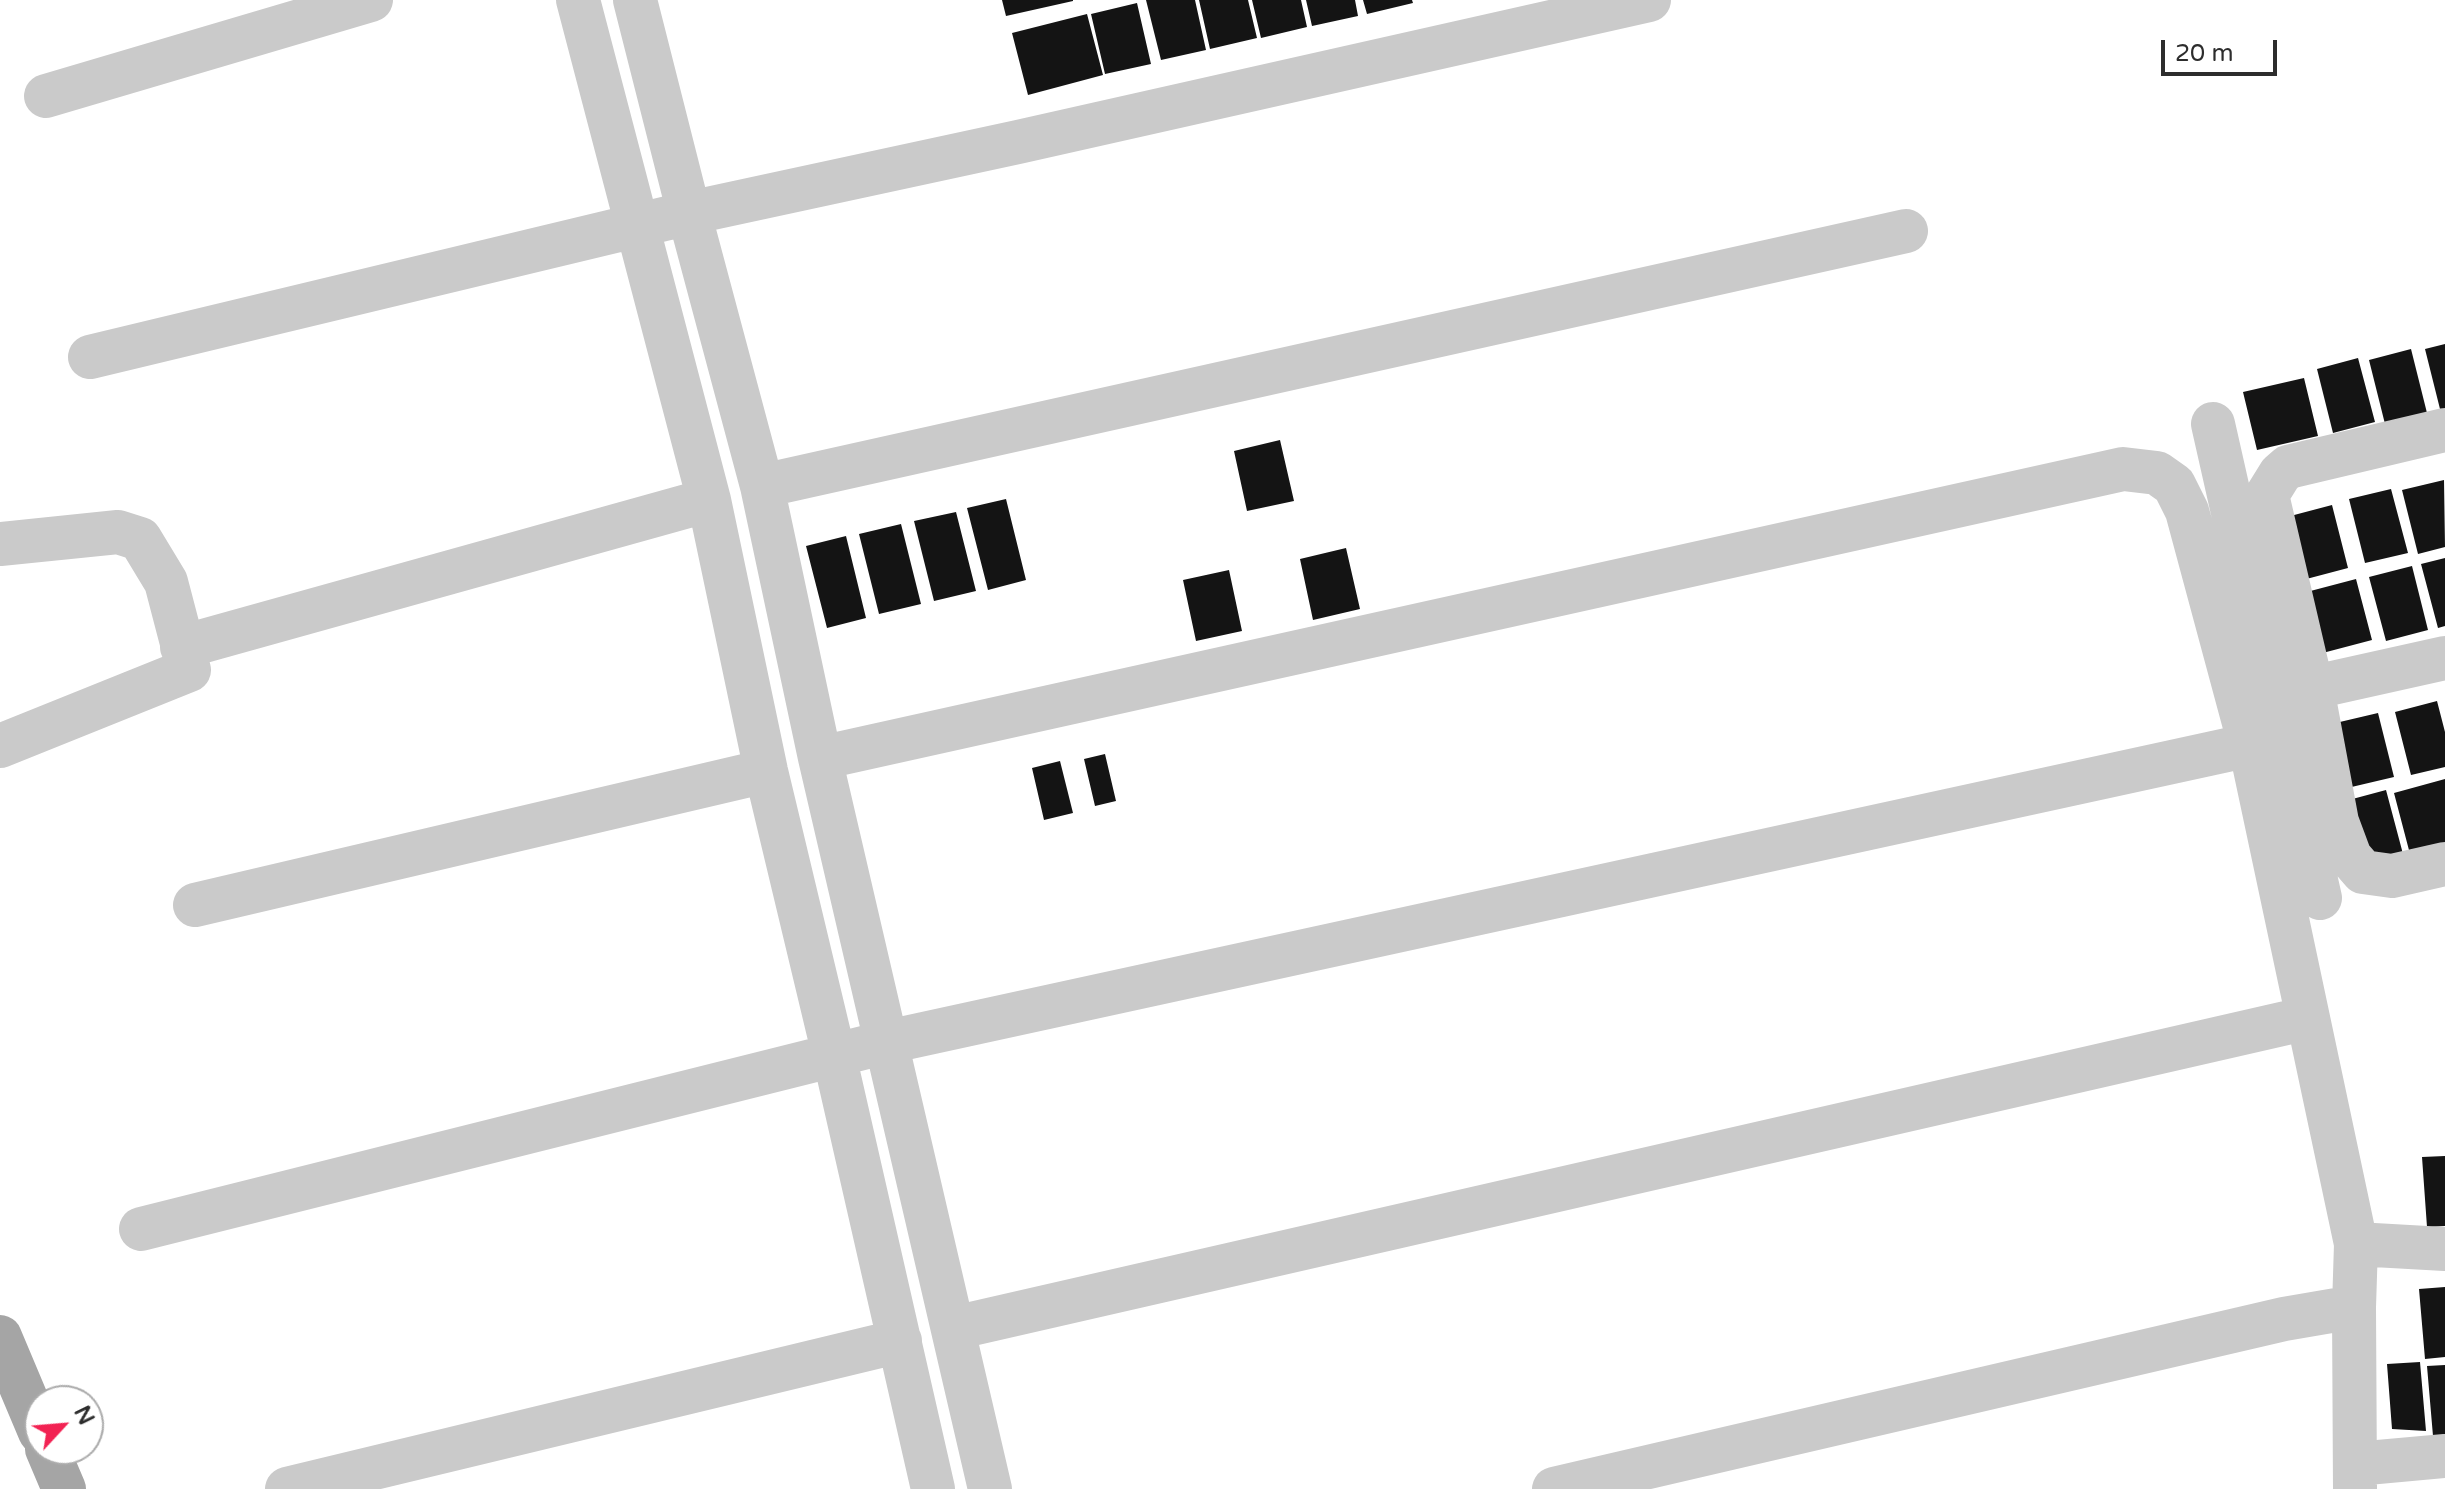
<!DOCTYPE html>
<style>
body{margin:0}
#map{position:relative;width:2445px;height:1489px;overflow:hidden;background:#fff;font-family:"Varela Round",sans-serif}
canvas{display:block}
.north{position:absolute;left:24px;top:1385px;width:80px;height:80px;box-sizing:border-box;background:#fff;border:2px solid #ababab;border-radius:50%;rotate:64deg;font-size:22px;font-weight:700;line-height:32px;text-align:center;color:#2d2d2d}
.north::after{content:'';display:block;margin:auto;width:28px;height:36px;background:#f22253;clip-path:polygon(50% 0,100% 100%,50% 72%,0 100%)}
.scale{position:absolute;left:2161px;top:40px;width:116px;height:36px;box-sizing:border-box;border:4px solid #2d2d2d;border-top:0;padding-left:10px;font-size:24px;line-height:28px;white-space:nowrap;color:#2d2d2d;-webkit-text-stroke:6px #fff;paint-order:stroke}
</style>
<div id="map">
<canvas width="2445" height="1489"></canvas>
<div class="north">N</div>
<div class="scale">20 m</div>
</div>
<script>
const ctx = document.querySelector('canvas').getContext('2d');
ctx.lineJoin = 'round';
function paint(path, color) { ctx.fillStyle = color; ctx.fill(path, 'evenodd'); }
const toPath = rows => new Path2D(rows.map(r => 'M' + r).join(''));
function trace(path, color, width, dash) { ctx.strokeStyle = color; ctx.lineWidth = width; ctx.lineCap = dash ? 'butt' : 'round'; ctx.setLineDash(dash || []); ctx.stroke(path); }
const building = toPath([
 [1002,0,1073,0,1073,1,1006,16],
 [1146,0,1195,0,1206,50,1161,60],
 [1199,0,1248,0,1257,38,1210,49],
 [1252,0,1301,0,1307,27,1261,38],
 [1306,0,1355,0,1358,16,1312,26],
 [1363,0,1412,0,1413,3,1367,14],
 [1137,3,1151,64,1105,74,1091,14],
 [1087,14,1103,75,1028,95,1012,33],
 [2445,344,2445,412,2441,413,2425,349],
 [2411,349,2427,413,2385,424,2369,360],
 [2358,358,2375,422,2333,433,2317,369],
 [2304,378,2318,436,2257,450,2243,392],
 [1280,440,1294,501,1247,511,1234,451],
 [2444,480,2445,547,2418,554,2402,490],
 [2391,489,2408,553,2365,563,2349,499],
 [1006,499,1026,580,988,590,967,508],
 [2332,505,2348,568,2295,582,2279,519],
 [956,512,976,591,934,601,914,521],
 [901,524,921,604,879,614,859,534],
 [846,536,866,618,827,628,806,546],
 [1346,548,1360,609,1313,620,1300,559],
 [2445,558,2445,626,2438,628,2421,564],
 [2412,566,2428,630,2386,641,2369,577],
 [1229,570,1242,631,1196,641,1183,580],
 [2356,579,2372,640,2315,655,2299,594],
 [2437,701,2445,732,2445,767,2411,775,2395,712],
 [2378,713,2394,777,2343,789,2327,725],
 [1105,754,1116,801,1095,806,1084,759],
 [1060,761,1073,813,1044,820,1032,768],
 [2445,779,2445,846,2410,854,2394,793],
 [2386,790,2403,854,2361,865,2345,801],
 [2445,1156,2445,1226,2427,1227,2422,1157],
 [2445,1287,2445,1357,2425,1359,2419,1289],
 [2420,1362,2426,1431,2392,1429,2387,1364],
 [2445,1365,2445,1435,2433,1436,2427,1366]
]);
const minor = toPath([
 [578,0,709,500,766,771,834,1055,933,1489],
 [635,0,689,213,762,486,820,758,990,1489],
 [46,96,371,0],
 [90,357,689,213,1018,142,1649,0],
 [2213,424,2320,898],
 [2445,430,2288,467,2280,474,2267,495,2312,688,2337,822,2350,857,2363,872,2392,876,2445,864],
 [762,486,1906,231],
 [0,544,118,532,140,539,166,582,189,670,0,746],
 [182,647,709,500],
 [2283,694,2445,658],
 [820,758,2123,469,2157,473,2174,485,2187,511,2250,745,2356,1244,2354,1307,2284,1319,1554,1489],
 [195,905,766,771],
 [141,1229,887,1042,2250,745],
 [2356,1244,2445,1249],
 [2354,1307,2355,1489],
 [954,1328,2308,1018],
 [2356,1464,2445,1456],
 [287,1489,900,1341]
]);
const major = toPath([
 [0,1337,40,1432],
 [47,1449,64,1489]
]);
paint(building, '#141414');
trace(minor, '#cacaca', 44);
trace(major, '#a5a5a5', 44);
</script>
